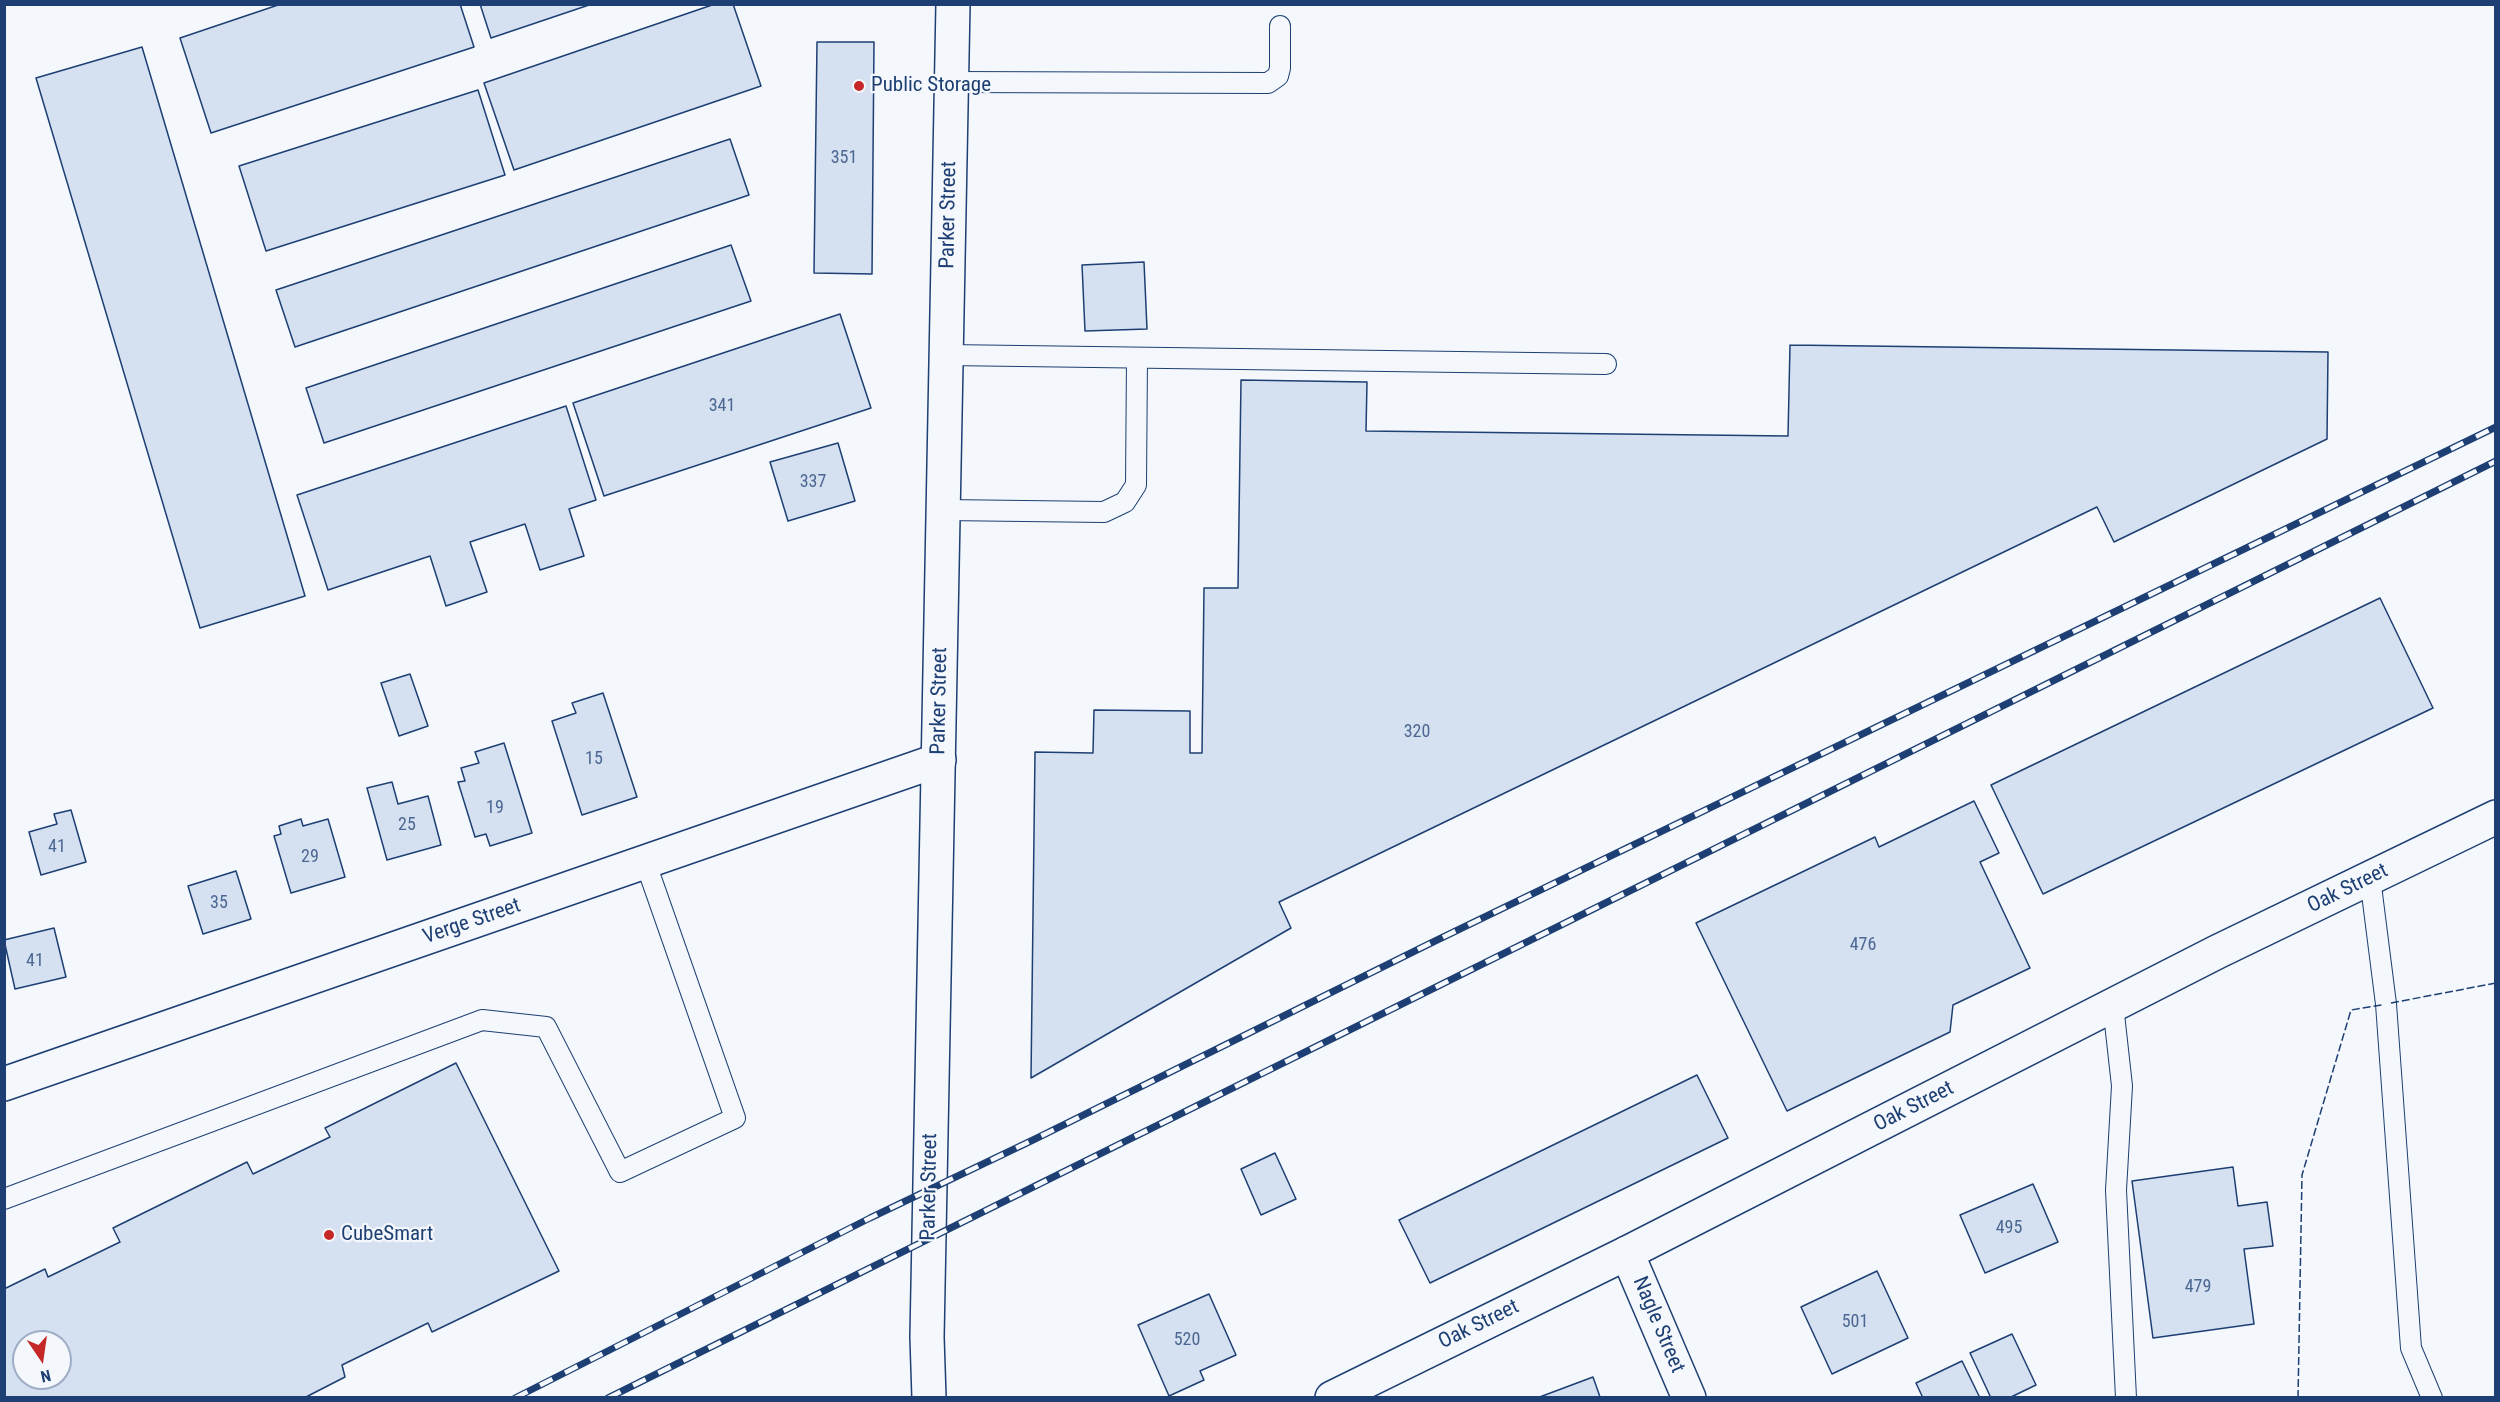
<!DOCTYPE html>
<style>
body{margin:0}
#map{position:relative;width:2500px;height:1402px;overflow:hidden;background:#f4f7fb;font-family:"Roboto Condensed",sans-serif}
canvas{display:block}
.frame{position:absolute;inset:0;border:6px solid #1d3f73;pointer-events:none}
.north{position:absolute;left:12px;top:1330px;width:60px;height:60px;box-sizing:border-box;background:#f4f7fb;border:2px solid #9eadc5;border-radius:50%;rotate:167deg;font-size:16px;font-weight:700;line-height:24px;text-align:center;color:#1d3f73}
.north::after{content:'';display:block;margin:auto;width:21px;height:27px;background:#c62828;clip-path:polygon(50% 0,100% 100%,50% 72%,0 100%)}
</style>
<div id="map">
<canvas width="2500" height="1402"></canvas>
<div class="frame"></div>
<div class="north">N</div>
</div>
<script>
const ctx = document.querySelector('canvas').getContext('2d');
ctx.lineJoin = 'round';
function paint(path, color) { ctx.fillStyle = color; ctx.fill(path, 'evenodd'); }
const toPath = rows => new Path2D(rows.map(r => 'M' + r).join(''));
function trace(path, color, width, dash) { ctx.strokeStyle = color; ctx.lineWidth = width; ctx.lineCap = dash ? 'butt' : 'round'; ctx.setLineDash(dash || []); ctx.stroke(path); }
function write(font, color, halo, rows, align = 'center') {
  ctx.font = font + ' "Roboto Condensed",sans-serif'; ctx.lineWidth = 4.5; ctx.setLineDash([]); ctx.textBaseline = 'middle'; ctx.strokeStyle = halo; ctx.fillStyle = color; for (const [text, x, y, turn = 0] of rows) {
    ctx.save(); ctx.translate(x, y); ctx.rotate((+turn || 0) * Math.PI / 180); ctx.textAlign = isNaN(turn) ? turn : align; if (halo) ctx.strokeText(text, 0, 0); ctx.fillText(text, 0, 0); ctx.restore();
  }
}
const building = toPath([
 [281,4,460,4,474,47,211,133,180,38,281,4],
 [480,4,592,4,491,38,480,4],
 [715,4,733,4,761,86,514,170,484,83,715,4],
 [817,42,874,42,872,274,814,273,817,42],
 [142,47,305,596,200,628,36,78,142,47],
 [478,90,505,175,266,251,239,166,478,90],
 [730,139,749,195,295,347,276,290,730,139],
 [731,245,751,301,324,443,306,388,731,245],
 [1144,262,1147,329,1085,331,1082,265,1144,262],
 [840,314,871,408,604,496,573,403,840,314],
 [1790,345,2328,352,2327,439,2114,542,2097,507,1279,902,1291,928,1031,1078,1035,752,1093,753,1094,710,1190,711,1190,753,1202,753,1204,588,1238,588,1241,380,1367,382,1366,431,1788,436,1790,345],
 [566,406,596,500,569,509,584,556,540,570,525,524,470,542,487,592,446,606,430,556,328,590,297,495,566,406],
 [838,443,855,501,788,521,770,462,838,443],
 [2380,598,2433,708,2043,894,1991,785,2380,598],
 [410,674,428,726,399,736,381,683,410,674],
 [603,693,637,797,582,815,552,721,576,713,572,703,603,693],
 [504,743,532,833,490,846,486,834,475,837,458,782,465,781,461,768,479,763,475,752,504,743],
 [392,782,398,804,428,796,441,845,387,860,367,788,392,782],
 [1974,801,1999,853,1980,862,2030,968,1953,1005,1950,1032,1787,1111,1696,923,1875,837,1879,847,1974,801],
 [71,810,86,862,41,875,29,832,57,824,54,814,71,810],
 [301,819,303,826,328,819,345,877,291,893,274,836,281,834,279,826,301,819],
 [236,871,251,919,203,934,188,886,236,871],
 [54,928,66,977,15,989,4,940,54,928],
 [456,1063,559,1271,432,1332,428,1323,342,1365,345,1377,304,1398,4,1398,4,1289,45,1269,48,1277,120,1242,113,1228,247,1162,253,1174,330,1137,325,1128,456,1063],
 [24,1342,60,1342,60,1378,24,1378,24,1342],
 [1697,1075,1728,1138,1430,1283,1399,1220,1697,1075],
 [1275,1153,1296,1199,1261,1215,1241,1169,1275,1153],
 [2233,1167,2238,1206,2267,1202,2273,1246,2244,1249,2254,1324,2153,1338,2132,1181,2233,1167],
 [2033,1184,2058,1242,1985,1273,1960,1215,2033,1184],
 [1877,1271,1908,1338,1832,1374,1801,1307,1877,1271],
 [1209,1294,1236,1355,1200,1371,1204,1380,1169,1396,1138,1325,1209,1294],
 [2012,1334,2036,1385,2009,1398,1991,1398,1970,1353,2012,1334],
 [1962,1361,1980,1398,1923,1398,1916,1383,1962,1361],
 [1593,1377,1600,1397,1598,1398,1537,1398,1593,1377]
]);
const service = toPath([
 [952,82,1268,83,1278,76,1280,68,1280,26],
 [947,355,1606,364],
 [944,510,1104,512,1125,502,1136,485,1137,358],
 [2370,878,2386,1004,2411,1348,2432,1398],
 [2113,1005,2122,1086,2116,1190,2126,1398],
 [4,1199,482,1020,546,1027,620,1172,735,1118,645,861]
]);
const minor = toPath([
 [4,1084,939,760],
 [1627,1253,1689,1398]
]);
const tertiary = toPath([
 [1332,1398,1627,1253,2217,952,2496,817]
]);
const primary = toPath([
 [929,1398,927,1337,953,4]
]);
const rail = toPath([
 [515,1398,870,1218,1033,1140,1433,942,2496,427],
 [608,1398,2496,461]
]);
const fence = toPath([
 [2391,1003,2496,983],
 [2298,1398,2302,1175,2351,1010,2382,1005]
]);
const markers = [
 [859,86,6,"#c62828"],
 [329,1235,6,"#c62828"]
];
const numberNames = [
 ["351",844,158],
 ["341",722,406],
 ["337",813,482],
 ["320",1417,732],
 ["15",594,759],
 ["19",495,808],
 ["25",407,825],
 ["41",57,847],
 ["29",310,857],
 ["35",219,903],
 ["476",1863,945],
 ["41",35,961],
 ["495",2009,1228],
 ["479",2198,1287],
 ["501",1855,1322],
 ["520",1187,1340]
];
const poiNames = [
 ["Public Storage",871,86],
 ["CubeSmart",341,1235]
];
const streetNames = [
 ["Parker Street",949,215,-89],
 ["Parker Street",940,701,-89],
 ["Oak Street",2348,889,-26],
 ["Verge Street",472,922,-19],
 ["Oak Street",1914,1107,-27],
 ["Parker Street",930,1187,-89],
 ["Oak Street",1479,1325,-26],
 ["Nagle Street",1658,1325,67]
];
paint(building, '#d5e0f0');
trace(building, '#1d3f73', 1.5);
trace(service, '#1d3f73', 22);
trace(minor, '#1d3f73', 36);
trace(tertiary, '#1d3f73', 36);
trace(primary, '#1d3f73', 36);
trace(service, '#f4f7fb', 20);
trace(minor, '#f4f7fb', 33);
trace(tertiary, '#f4f7fb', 33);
trace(primary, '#f4f7fb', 33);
trace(rail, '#1d3f73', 7);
trace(rail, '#f4f7fb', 4.5, [14]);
trace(fence, '#1d3f73', 1.5, [8, 3]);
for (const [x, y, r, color] of markers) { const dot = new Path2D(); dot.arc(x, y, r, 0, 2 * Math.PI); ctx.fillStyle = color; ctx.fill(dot); trace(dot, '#f4f7fb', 2); }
write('18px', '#4b6792', null, numberNames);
write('21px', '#1d3f73', '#f4f7fb', poiNames, 'left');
write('21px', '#1d3f73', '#f4f7fb', streetNames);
</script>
